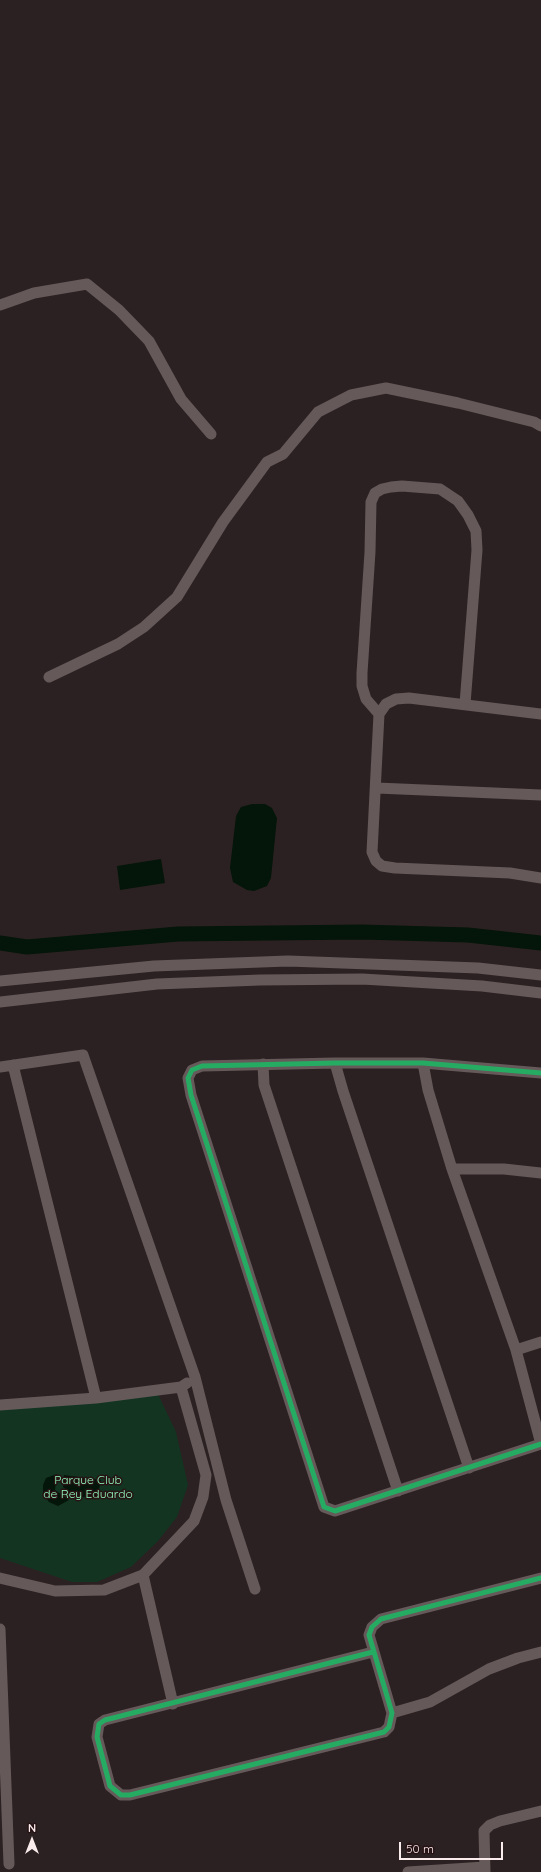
<!DOCTYPE html>
<style>
body{margin:0}
#map{position:relative;width:541px;height:1872px;overflow:hidden;background:#2c2122;font-family:Quicksand,sans-serif}
canvas{display:block}
.north{position:absolute;left:12px;top:1820px;width:40px;height:40px;-webkit-text-stroke:3px #271315;paint-order:stroke;rotate:0deg;font-size:11px;font-weight:700;line-height:16px;text-align:center;color:#faebec}
.north::after{content:'';display:block;margin:auto;width:14px;height:18px;background:#faebec;clip-path:polygon(50% 0,100% 100%,50% 72%,0 100%)}
.scale{position:absolute;left:399px;top:1842px;width:104px;height:18px;box-sizing:border-box;border:2px solid #faebec;border-top:0;padding-left:5px;font-size:12px;line-height:14px;white-space:nowrap;color:#faebec;-webkit-text-stroke:3px #271315;paint-order:stroke}
</style>
<div id="map">
<canvas width="541" height="1872"></canvas>
<div class="north">N</div>
<div class="scale">50 m</div>
</div>
<script>
const ctx = document.querySelector('canvas').getContext('2d');
ctx.lineJoin = 'round';
function paint(path, color) { ctx.fillStyle = color; ctx.fill(path, 'evenodd'); }
const toPath = rows => new Path2D(rows.map(r => 'M' + r).join(''));
function trace(path, color, width, dash) { ctx.strokeStyle = color; ctx.lineWidth = width; ctx.lineCap = dash ? 'butt' : 'round'; ctx.setLineDash(dash || []); ctx.stroke(path); }
function write(font, color, halo, rows, align = 'center') {
  ctx.font = font + ' Quicksand,sans-serif'; ctx.lineWidth = 3; ctx.setLineDash([]); ctx.textBaseline = 'middle'; ctx.strokeStyle = halo; ctx.fillStyle = color; for (const [text, x, y, turn = 0] of rows) {
    ctx.save(); ctx.translate(x, y); ctx.rotate((+turn || 0) * Math.PI / 180); ctx.textAlign = isNaN(turn) ? turn : align; if (halo) ctx.strokeText(text, 0, 0); ctx.fillText(text, 0, 0); ctx.restore();
  }
}
const green = toPath([
 [157,1392,176,1432,188,1485,177,1517,158,1541,131,1567,97,1582,72,1582,0,1558,0,1407]
]);
const water = toPath([
 [252,804,265,804,272,808,277,818,271,878,267,886,254,891,247,890,233,882,230,868,236,816,241,807],
 [161,859,165,883,120,890,117,866],
 [57,1474,55,1490,69,1500,58,1506,49,1502,43,1494,43,1485,46,1478],
 [64,1475,101,1480,97,1499,75,1496,63,1487]
]);
const canal = toPath([
 [0,943,27,947,178,934,362,932,468,935,541,943]
]);
const street = toPath([
 [0,305,34,293,87,284,119,310,149,341,181,399,211,434],
 [49,677,118,644,144,627,177,597,223,522,267,462,283,454,318,412,351,395,386,388,458,403,534,422,541,426],
 [379,714,366,699,362,686,362,673,370,552,371,502,375,493,382,489,391,487,402,486,440,489,458,501,468,515,476,531,477,550,465,704],
 [541,714,409,698,396,699,386,704,379,714,372,852,376,861,382,866,395,868,510,873,541,878],
 [377,788,541,795],
 [0,981,154,966,288,961,478,968,541,975],
 [0,1002,157,984,260,980,362,979,482,986,541,993],
 [335,1063,343,1091,469,1468],
 [423,1063,428,1090,452,1169,516,1350,541,1444],
 [263,1064,264,1085,398,1491],
 [13,1065,96,1398],
 [0,1067,83,1055,195,1377,226,1500,255,1589],
 [541,1073,423,1063,335,1063,202,1066,192,1070,188,1078,191,1095,324,1507,335,1511,541,1444],
 [452,1169,504,1169,541,1173],
 [516,1350,541,1342],
 [0,1405,96,1398,181,1387,187,1383],
 [143,1575,173,1704],
 [0,1578,55,1591,104,1590,143,1575,194,1521,203,1497,206,1475,181,1387],
 [0,1629,9,1864],
 [373,1652,105,1720,99,1724,97,1737,110,1786,121,1795,130,1795,384,1732,389,1727,392,1713,369,1635,372,1627,381,1619,541,1578],
 [392,1713,430,1702,489,1669,518,1658,541,1652],
 [408,1872,485,1867],
 [485,1872,484,1831,490,1825,500,1821,541,1811]
]);
const cycleway = toPath([
 [541,1073,423,1063,335,1063,202,1066,192,1070,188,1078,191,1095,324,1507,335,1511,541,1444],
 [373,1652,105,1720,99,1724,97,1737,110,1786,121,1795,130,1795,384,1732,389,1727,392,1713,369,1635,372,1627,381,1619,541,1578]
]);
const parkNames = [
 ["Parque Club",88,1480],
 ["de Rey Eduardo",88,1494]
];
paint(green, '#133421');
paint(water, '#041509');
trace(canal, '#041509', 15);
trace(street, '#65595a', 11);
trace(cycleway, '#26ab63', 5);
write('12px', '#91fcbb', '#271315', parkNames);
</script>
